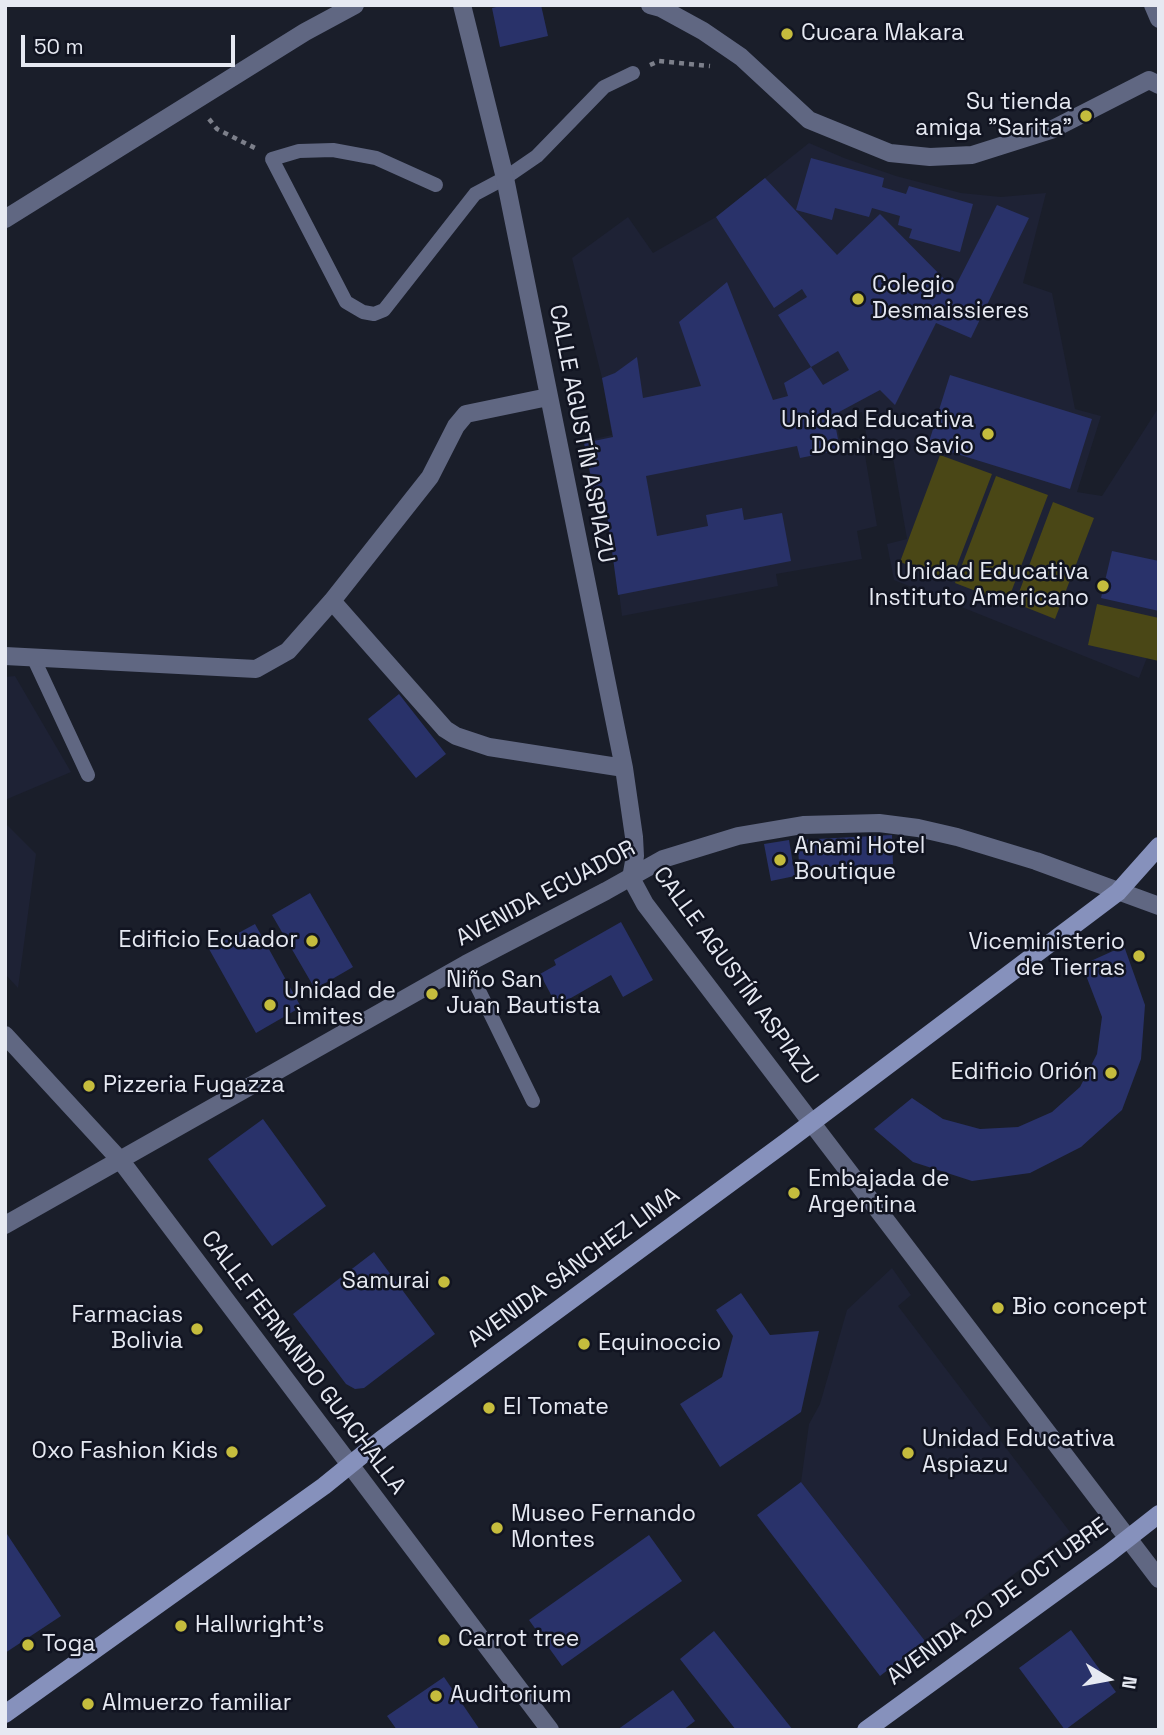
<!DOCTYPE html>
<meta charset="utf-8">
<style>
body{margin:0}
#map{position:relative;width:1164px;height:1735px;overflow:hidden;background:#1a1e2a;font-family:"Space Grotesk",sans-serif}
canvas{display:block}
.frame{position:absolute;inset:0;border:7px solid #e6e9f2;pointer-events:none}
.north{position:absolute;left:1073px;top:1644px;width:70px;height:70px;-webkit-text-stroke:5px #111421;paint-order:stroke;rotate:100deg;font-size:19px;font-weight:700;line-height:28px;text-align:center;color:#e6e9f2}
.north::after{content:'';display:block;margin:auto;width:24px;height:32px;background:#e6e9f2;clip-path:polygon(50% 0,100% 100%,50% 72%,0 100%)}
.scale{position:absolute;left:21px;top:35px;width:214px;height:32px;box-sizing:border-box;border:4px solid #e6e9f2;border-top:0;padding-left:9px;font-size:21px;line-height:24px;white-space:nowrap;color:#e6e9f2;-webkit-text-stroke:5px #111421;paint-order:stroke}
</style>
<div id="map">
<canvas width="1164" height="1735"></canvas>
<div class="frame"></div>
<div class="north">N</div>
<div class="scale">50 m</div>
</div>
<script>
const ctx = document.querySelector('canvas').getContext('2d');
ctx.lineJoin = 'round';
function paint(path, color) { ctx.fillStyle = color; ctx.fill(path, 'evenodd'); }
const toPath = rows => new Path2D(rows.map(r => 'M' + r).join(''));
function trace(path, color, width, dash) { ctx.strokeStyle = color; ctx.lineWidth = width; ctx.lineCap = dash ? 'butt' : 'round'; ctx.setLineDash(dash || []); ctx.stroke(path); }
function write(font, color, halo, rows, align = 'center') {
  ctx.font = font + ' "Space Grotesk",sans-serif'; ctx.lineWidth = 5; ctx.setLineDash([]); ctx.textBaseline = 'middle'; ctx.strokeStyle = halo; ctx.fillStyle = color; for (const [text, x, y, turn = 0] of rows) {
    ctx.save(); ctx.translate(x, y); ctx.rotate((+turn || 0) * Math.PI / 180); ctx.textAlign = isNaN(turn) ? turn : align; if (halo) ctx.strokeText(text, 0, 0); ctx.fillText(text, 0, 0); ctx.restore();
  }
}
const built = toPath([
 [809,143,844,158,896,176,961,193,1001,197,1046,193,1023,283,1052,293,1075,409,1101,416,1077,492,1102,496,1159,407,1159,655,1150,650,1139,678,894,580,887,544,907,539,892,452,870,454,862,412,836,418,840,441,862,438,877,526,857,531,862,559,776,574,778,586,622,616,608,505,598,506,585,441,612,435,602,378,572,258,628,217,653,253,716,217],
 [15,676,71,772,5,800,5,677],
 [5,823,36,854,18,988,5,974],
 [892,1268,911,1295,898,1306,1070,1532,925,1641,801,1482,809,1424,820,1404,847,1310]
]);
const green = toPath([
 [940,455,992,474,951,581,900,562],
 [996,476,1048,495,1007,603,955,583],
 [1053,502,1094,518,1055,619,1015,603],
 [1097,604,1159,618,1159,661,1088,645]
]);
const building = toPath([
 [505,5,541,5,548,36,500,47,492,8],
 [811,158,884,178,882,187,906,194,909,186,973,204,960,252,909,238,912,229,898,225,900,216,872,208,869,217,835,208,832,220,796,210],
 [765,178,837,255,880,214,954,289,997,205,1029,218,971,338,936,323,895,405,880,390,839,412,842,416,834,418,840,450,800,458,797,446,646,476,657,536,708,526,706,515,742,508,744,520,782,513,791,561,618,595,606,507,597,508,584,443,613,437,602,378,615,373,637,357,643,398,701,386,679,322,727,282,773,400,788,396,784,383,811,367,823,385,849,370,838,351,811,367,778,315,807,297,802,289,774,308,716,217],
 [950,375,1092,419,1070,489,928,445],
 [1112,551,1159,561,1159,611,1101,598],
 [399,694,446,754,416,778,368,719],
 [892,835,893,864,799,868,798,840],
 [789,840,795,876,771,881,764,844],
 [310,893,353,967,315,989,272,915],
 [621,922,653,980,623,997,611,975,557,1006,540,974,556,965,554,960],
 [255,924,301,1007,256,1033,209,949],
 [1124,946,1145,1005,1141,1059,1122,1110,1081,1147,1030,1173,972,1181,913,1162,874,1129,912,1098,943,1119,980,1129,1018,1127,1052,1112,1080,1087,1097,1054,1102,1017,1082,965],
 [263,1119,326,1206,272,1246,208,1159],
 [374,1252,435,1334,364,1388,355,1389,346,1384,293,1314],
 [741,1293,770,1335,819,1331,801,1412,720,1467,680,1404,722,1377,733,1336,716,1310],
 [801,1482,925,1641,880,1676,757,1515],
 [5,1531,61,1616,5,1653],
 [649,1535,682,1581,562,1666,529,1620],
 [1071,1630,1116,1692,1065,1730,1019,1668],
 [714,1631,793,1730,736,1730,680,1659],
 [444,1677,480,1730,397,1730,387,1716],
 [673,1690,695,1721,683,1730,617,1730]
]);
const path = toPath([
 [650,65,659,61,710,66],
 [209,119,217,129,257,149]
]);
const lane = toPath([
 [436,185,376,158,333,150,299,151,272,159,346,302,363,312,374,314,384,310,475,194,505,178,537,156,604,87,633,73],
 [33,657,88,775],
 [466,964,533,1101]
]);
const street = toPath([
 [462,5,505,178,624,768,634,837,635,856,631,878,645,904,1159,1579],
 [650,5,661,8,703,31,741,57,809,120,890,153,930,157,972,155,1051,130,1149,80,1159,85],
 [1153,5,1159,19],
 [5,219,305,32,355,5],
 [332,601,445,729,456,736,489,747,624,768],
 [5,656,256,669,288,651,332,601,430,477,456,426,466,414,548,397],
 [5,1035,121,1161,550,1730],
 [5,1225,466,964,606,891,663,859,738,836,803,825,879,823,918,828,957,837,1036,861,1159,906]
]);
const secondary = toPath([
 [5,1714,324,1486,382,1439,786,1142,1118,892,1159,846],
 [866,1730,1108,1554,1159,1514]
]);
const markers = [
 [787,34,7,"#c5bc3d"],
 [1086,116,7,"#c5bc3d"],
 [858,299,7,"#c5bc3d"],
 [988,434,7,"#c5bc3d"],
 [1103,586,7,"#c5bc3d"],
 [780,860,7,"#c5bc3d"],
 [312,941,7,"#c5bc3d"],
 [1139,956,7,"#c5bc3d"],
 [432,994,7,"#c5bc3d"],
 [270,1005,7,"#c5bc3d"],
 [1111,1073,7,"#c5bc3d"],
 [89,1086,7,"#c5bc3d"],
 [794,1193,7,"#c5bc3d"],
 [444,1282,7,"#c5bc3d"],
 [998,1308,7,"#c5bc3d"],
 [197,1329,7,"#c5bc3d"],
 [584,1344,7,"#c5bc3d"],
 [489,1408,7,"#c5bc3d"],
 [232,1452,7,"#c5bc3d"],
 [908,1453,7,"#c5bc3d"],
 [497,1528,7,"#c5bc3d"],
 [181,1626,7,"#c5bc3d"],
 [444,1640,7,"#c5bc3d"],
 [28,1645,7,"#c5bc3d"],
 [436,1696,7,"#c5bc3d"],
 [88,1704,7,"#c5bc3d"]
];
const poiNames = [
 ["Cucara Makara",801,34],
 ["Su tienda",1072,103,"right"],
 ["amiga \"Sarita\"",1072,129,"right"],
 ["Colegio",872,286],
 ["Desmaissieres",872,312],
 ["Unidad Educativa",974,421,"right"],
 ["Domingo Savio",974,447,"right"],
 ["Unidad Educativa",1089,573,"right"],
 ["Instituto Americano",1089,599,"right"],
 ["Anami Hotel",794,847],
 ["Boutique",794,873],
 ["Edificio Ecuador",298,941,"right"],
 ["Viceministerio",1125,943,"right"],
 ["de Tierras",1125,969,"right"],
 ["Niño San",446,981],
 ["Juan Bautista",446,1007],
 ["Unidad de",284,992],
 ["Lìmites",284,1018],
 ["Edificio Orión",1097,1073,"right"],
 ["Pizzeria Fugazza",103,1086],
 ["Embajada de",808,1180],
 ["Argentina",808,1206],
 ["Samurai",430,1282,"right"],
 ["Bio concept",1012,1308],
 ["Farmacias",183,1316,"right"],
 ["Bolivia",183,1342,"right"],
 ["Equinoccio",598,1344],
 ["El Tomate",503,1408],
 ["Unidad Educativa",922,1440],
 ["Aspiazu",922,1466],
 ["Oxo Fashion Kids",218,1452,"right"],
 ["Museo Fernando",511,1515],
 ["Montes",511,1541],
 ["Hallwright's",195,1626],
 ["Carrot tree",458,1640],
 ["Toga",42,1645],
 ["Auditorium",450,1696],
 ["Almuerzo familiar",102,1704]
];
const streetNames = [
 ["CALLE AGUSTÍN ASPIAZU",581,434,79],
 ["AVENIDA ECUADOR",546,894,-28],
 ["CALLE AGUSTÍN ASPIAZU",735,976,54],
 ["AVENIDA SÁNCHEZ LIMA",574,1268,-36],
 ["CALLE FERNANDO GUACHALLA",303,1363,53],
 ["AVENIDA 20 DE OCTUBRE",998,1602,-36]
];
paint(built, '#1e2235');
paint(green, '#4a4716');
paint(building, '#29326a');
trace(path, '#7c7f8a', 4.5, [5, 5]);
trace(lane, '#606782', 14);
trace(street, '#606782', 18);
trace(secondary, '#8691bc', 18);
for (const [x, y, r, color] of markers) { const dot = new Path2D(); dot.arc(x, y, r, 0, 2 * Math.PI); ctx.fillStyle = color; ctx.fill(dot); trace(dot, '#111421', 2.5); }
write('23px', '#e6e9f2', '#111421', poiNames, 'left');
write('23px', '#e6e9f2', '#111421', streetNames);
</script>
